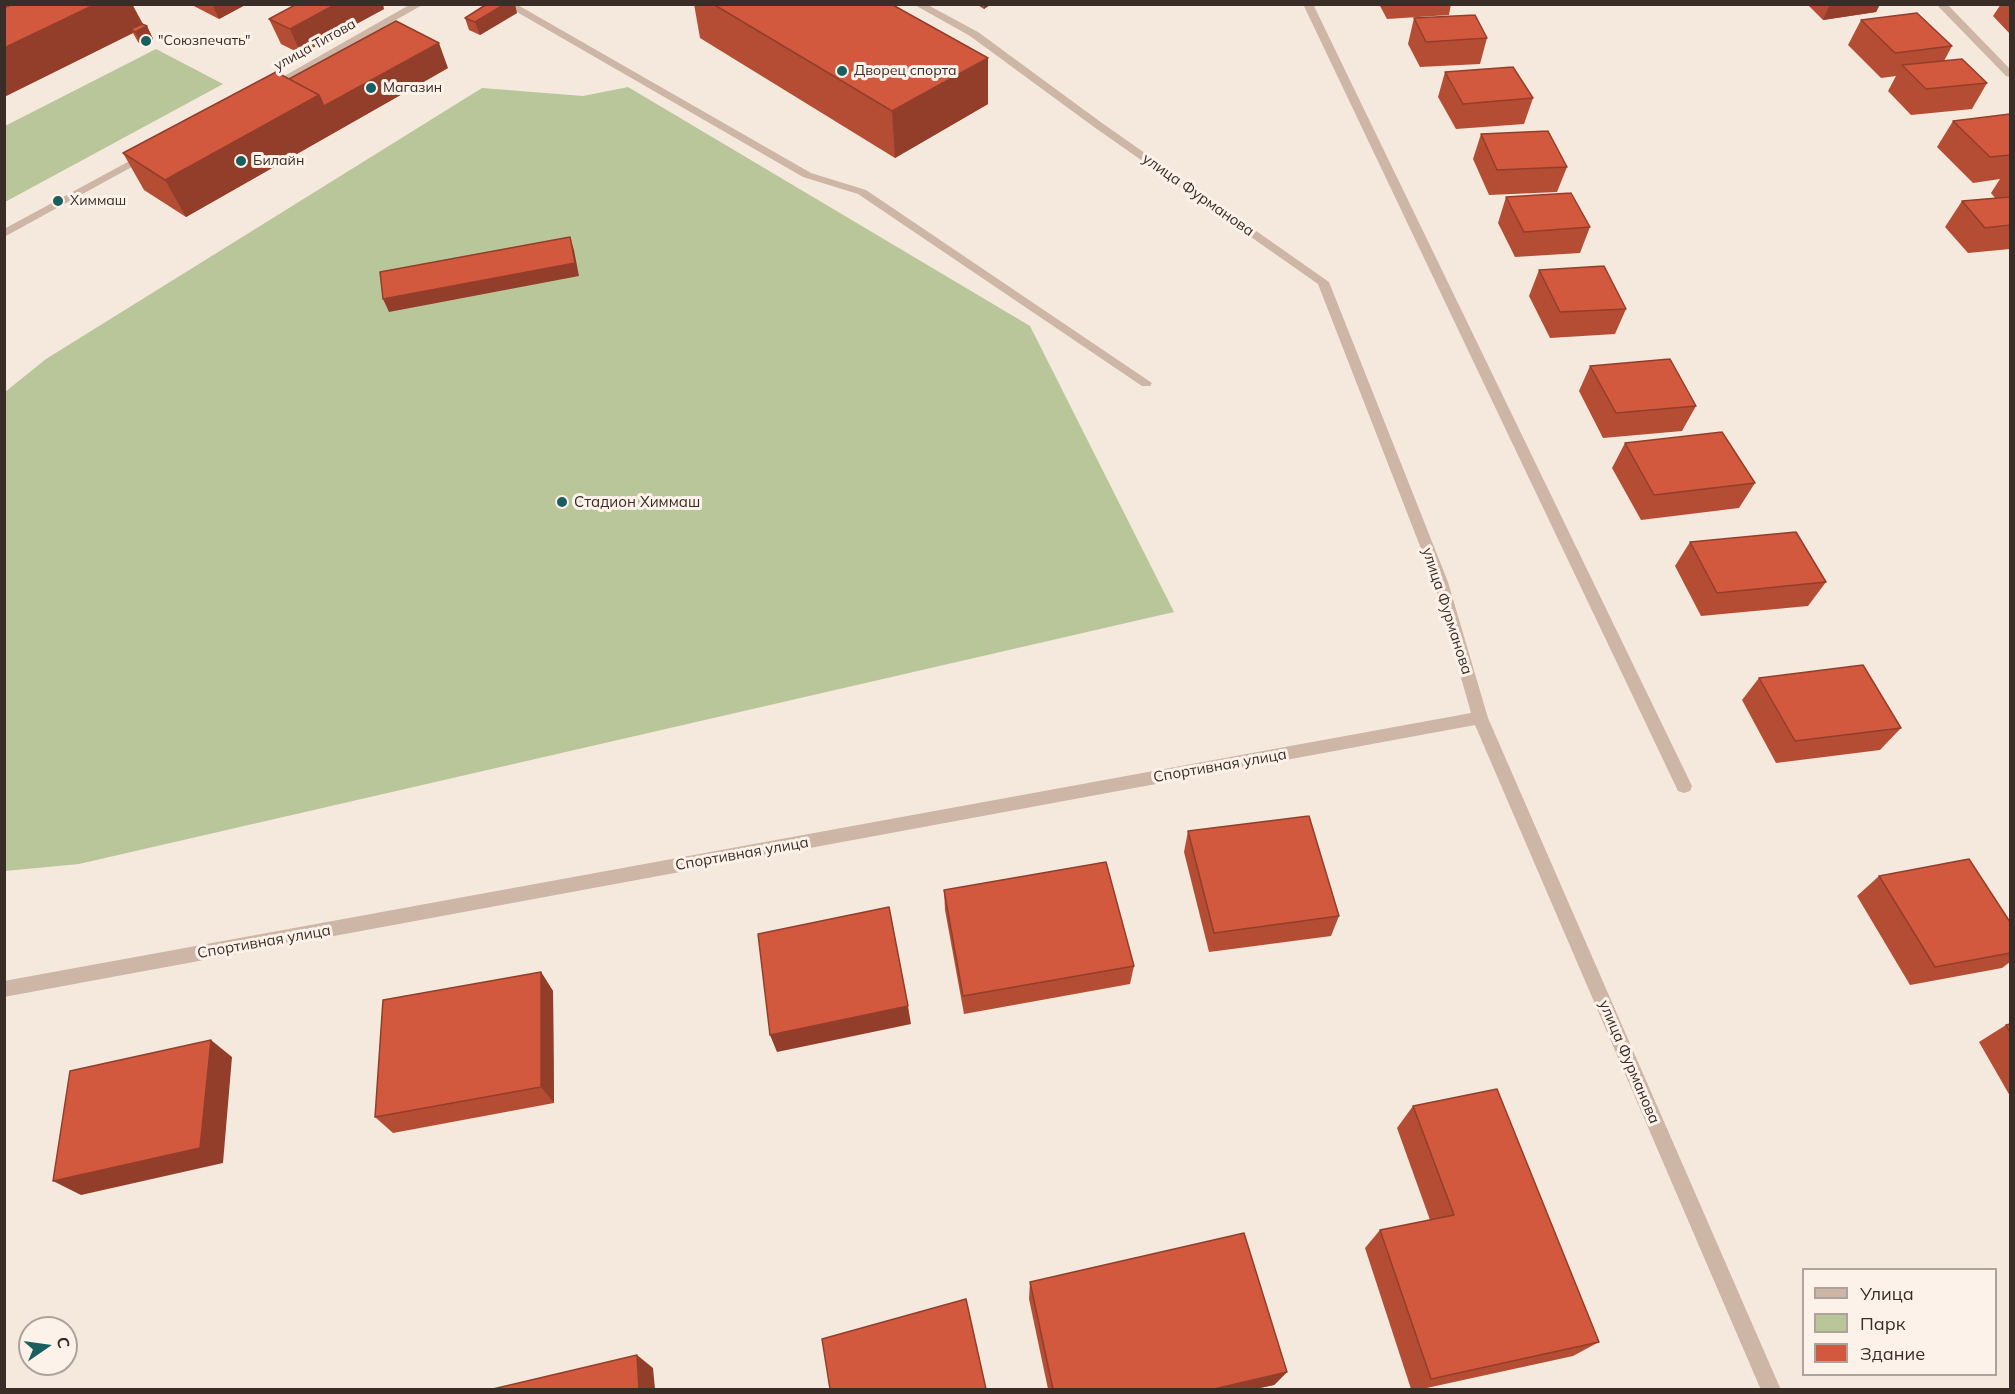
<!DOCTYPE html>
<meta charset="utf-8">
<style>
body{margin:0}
#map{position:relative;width:2015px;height:1394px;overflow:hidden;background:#f5e8dc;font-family:Mulish,sans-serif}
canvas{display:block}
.frame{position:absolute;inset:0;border:6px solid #3a2d28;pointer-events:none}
.legend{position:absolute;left:1802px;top:1268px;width:195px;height:108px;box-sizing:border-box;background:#fcf2e9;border:2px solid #aea39c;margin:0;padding:8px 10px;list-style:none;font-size:18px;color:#3a2d28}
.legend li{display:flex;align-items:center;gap:12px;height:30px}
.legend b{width:30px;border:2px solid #aea39c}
.north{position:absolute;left:18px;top:1316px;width:60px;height:60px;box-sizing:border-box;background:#fcf2e9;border:2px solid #aea39c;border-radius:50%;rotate:77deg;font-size:16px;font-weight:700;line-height:24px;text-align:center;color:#3a2d28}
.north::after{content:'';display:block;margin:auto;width:21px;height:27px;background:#195f60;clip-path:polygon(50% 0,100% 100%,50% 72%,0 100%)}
</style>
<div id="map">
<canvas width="2015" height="1394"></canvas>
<div class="frame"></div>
<ul class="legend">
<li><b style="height:8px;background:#ceb6a6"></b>Улица</li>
<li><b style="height:16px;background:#b9c69a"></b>Парк</li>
<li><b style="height:16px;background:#d2593d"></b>Здание</li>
</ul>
<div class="north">С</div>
</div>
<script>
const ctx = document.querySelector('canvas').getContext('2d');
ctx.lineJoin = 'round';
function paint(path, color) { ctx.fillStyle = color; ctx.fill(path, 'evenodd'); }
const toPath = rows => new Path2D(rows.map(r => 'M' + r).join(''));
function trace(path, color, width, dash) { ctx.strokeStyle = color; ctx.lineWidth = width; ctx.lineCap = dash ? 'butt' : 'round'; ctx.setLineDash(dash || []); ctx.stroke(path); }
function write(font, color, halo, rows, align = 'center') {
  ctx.font = font + ' Mulish,sans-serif'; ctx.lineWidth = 6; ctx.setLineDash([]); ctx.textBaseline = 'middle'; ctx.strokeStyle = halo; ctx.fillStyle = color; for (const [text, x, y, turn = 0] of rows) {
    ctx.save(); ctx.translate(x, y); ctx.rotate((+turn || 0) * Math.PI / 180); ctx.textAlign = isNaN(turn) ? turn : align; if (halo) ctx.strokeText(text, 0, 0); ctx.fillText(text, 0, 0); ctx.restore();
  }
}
const green = toPath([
 [156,49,223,84,5,202,5,126],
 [628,87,1030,326,1174,612,79,864,5,871,5,392,46,359,482,88,583,96]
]);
const service = toPath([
 [503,4,516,4,811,173,866,190,1152,383,1150,386,1142,386,858,194,803,177,503,4]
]);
const minor = toPath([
 [913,4,926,4,978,32,1102,123,1329,282,1448,582,1488,718,1781,1390,1761,1390,1475,725,4,997,4,981,1471,713,1434,582,1318,284,1094,127,970,36,913,4],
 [1303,4,1313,4,1692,786,1690,791,1684,793,1678,791,1303,4],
 [1936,4,1947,4,2010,69,2010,77,2006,76,1936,4]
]);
const tertiary = toPath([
 [411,4,424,4,274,89,265,87,411,4],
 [146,152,151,155,150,157,4,237,4,229,146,152]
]);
const wall = toPath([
 [13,4,132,4,143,24,147,26,153,39,142,45,138,42,133,33,4,97,4,8],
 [190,4,247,4,219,19],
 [694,4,891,4,988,104,895,158,700,38],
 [976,4,991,4,984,9],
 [1379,4,1451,4,1449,15,1387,19],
 [1807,4,1880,4,1876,12,1823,20],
 [2001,4,2010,4,2010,34,1993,16],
 [384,9,301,54,281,44,269,19],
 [517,13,480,35,469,30,465,18],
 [1414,18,1487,38,1480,64,1420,67,1408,44],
 [1861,20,1952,46,1944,61,1987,83,1972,109,1911,115,1888,91,1896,76,1881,78,1848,45],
 [448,68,186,217,144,190,123,153,289,79],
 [1445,72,1533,98,1524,124,1456,129,1438,97],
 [2010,114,2010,249,1968,253,1945,227,1962,201,1995,198,1991,193,2000,179,1973,183,1937,147,1953,121],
 [1481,134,1567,167,1557,192,1489,195,1473,159],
 [1506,197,1590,227,1580,253,1515,257,1498,223],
 [1539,270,1626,309,1615,334,1550,338,1529,296],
 [1590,366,1696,406,1682,431,1603,438,1579,391],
 [1625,443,1755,483,1739,508,1641,520,1612,468],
 [1690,542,1826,582,1808,606,1701,616,1675,566],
 [1759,678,1901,728,1880,750,1776,763,1742,700],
 [1188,831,1339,916,1331,936,1209,952,1184,852],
 [1879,876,2010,922,2010,962,2002,968,1910,985,1857,896],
 [944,890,1134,966,1130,984,964,1014,945,910],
 [541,972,553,991,554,1103,393,1133,375,1117],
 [2010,1024,2010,1096,1979,1042,2006,1025],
 [1413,1106,1599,1342,1573,1356,1422,1389,1411,1389,1365,1248,1380,1230,1430,1220,1397,1128],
 [1030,1282,1287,1372,1274,1385,1255,1389,1048,1389,1029,1299]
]);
const shadedWall = toPath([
 [96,4,132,4,144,27,131,29,133,33,4,97,4,48],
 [212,4,247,4,219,19],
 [336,4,383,4,384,9,301,54,290,29],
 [505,4,515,4,517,13,480,35,475,22],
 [984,4,991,4,984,9],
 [1830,4,1880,4,1876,12,1823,20],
 [147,26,153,39,142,45,135,32],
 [439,43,448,68,186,217,165,180,319,95],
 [988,58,988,104,895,158,892,111],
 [570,237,574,250,579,276,389,312,383,299],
 [541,972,553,991,554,1103,541,1087],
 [908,1006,911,1024,777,1052,770,1035],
 [211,1040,232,1057,223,1163,81,1195,53,1181],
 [637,1355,653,1368,655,1389,639,1389],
 [1287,1372,1274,1385,1255,1389,1214,1389]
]);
const building = toPath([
 [13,4,96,4,4,48,4,8,13,4],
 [297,4,336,4,290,29,269,19,297,4],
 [487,4,505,4,475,22,465,18,487,4],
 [713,4,891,4,988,58,892,111,713,4],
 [1917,13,1952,46,1895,53,1861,20,1917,13],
 [1475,15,1487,38,1426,42,1414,18,1475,15],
 [396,21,439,43,324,106,319,95,289,79,396,21],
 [142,24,147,26,135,32,131,29,142,24],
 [1962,59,1987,83,1926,89,1902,65,1962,59],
 [1513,67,1533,98,1463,104,1445,72,1513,67],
 [276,72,319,95,165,180,123,153,276,72],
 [2010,114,2010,155,1990,157,1953,121,2010,114],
 [1548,131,1567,167,1497,170,1481,134,1548,131],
 [1571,193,1590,227,1524,232,1506,197,1571,193],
 [2010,197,2010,225,1985,228,1962,201,2010,197],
 [570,237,575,263,383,299,380,272,570,237],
 [1604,266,1626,309,1560,312,1539,270,1604,266],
 [1670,359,1696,406,1616,413,1590,366,1670,359],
 [1722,432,1755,483,1654,495,1625,443,1722,432],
 [1796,532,1826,582,1717,593,1690,542,1796,532],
 [1863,665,1901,728,1795,741,1759,678,1863,665],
 [1309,816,1339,916,1214,933,1188,831,1309,816],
 [1969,859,2010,922,2010,953,1935,967,1879,876,1969,859],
 [1106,862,1134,966,963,996,944,890,1106,862],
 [889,907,908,1006,770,1035,758,934,889,907],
 [541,972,541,1087,375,1117,383,1000,541,972],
 [2010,1024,2010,1032,2006,1025,2010,1024],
 [211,1040,200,1148,53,1181,70,1071,211,1040],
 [1497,1089,1599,1342,1431,1379,1380,1230,1454,1215,1413,1106,1497,1089],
 [1244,1233,1287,1372,1214,1389,1053,1389,1030,1282,1244,1233],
 [966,1299,986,1389,830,1389,822,1339,966,1299],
 [637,1355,639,1389,493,1389,637,1355]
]);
const markers = [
 [146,41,6,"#195f60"],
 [842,71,6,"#195f60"],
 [371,88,6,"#195f60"],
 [241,161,6,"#195f60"],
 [58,201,6,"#195f60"],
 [562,502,6,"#195f60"]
];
const farPoinames = [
 ["\"Союзпечать\"",158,41],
 ["Дворец спорта",854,71],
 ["Магазин",383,88],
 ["Билайн",253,161],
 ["Химмаш",70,201]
];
const farStreetnames = [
 ["улица Титова",315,45,-29]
];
const streetNames = [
 ["улица Фурманова",1198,195,35],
 ["улица Фурманова",1447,611,72],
 ["Спортивная улица",1220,766,-10],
 ["Спортивная улица",742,854,-10],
 ["Спортивная улица",264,942,-10],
 ["улица Фурманова",1629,1062,67]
];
const poiNames = [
 ["Стадион Химмаш",574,502]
];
paint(green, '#b9c69a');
paint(service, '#ceb6a6');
paint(minor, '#ceb6a6');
paint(tertiary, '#ceb6a6');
paint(wall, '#b54d34');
paint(shadedWall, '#933e2b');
paint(building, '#d2593d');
trace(building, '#933e2b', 1.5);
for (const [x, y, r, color] of markers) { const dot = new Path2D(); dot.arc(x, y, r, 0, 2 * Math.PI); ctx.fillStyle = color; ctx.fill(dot); trace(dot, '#fcf2e9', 2); }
write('14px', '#3a2d28', '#fcf2e9', farPoinames, 'left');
write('14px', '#3a2d28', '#fcf2e9', farStreetnames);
write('15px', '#3a2d28', '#fcf2e9', streetNames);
write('15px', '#3a2d28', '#fcf2e9', poiNames, 'left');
</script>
